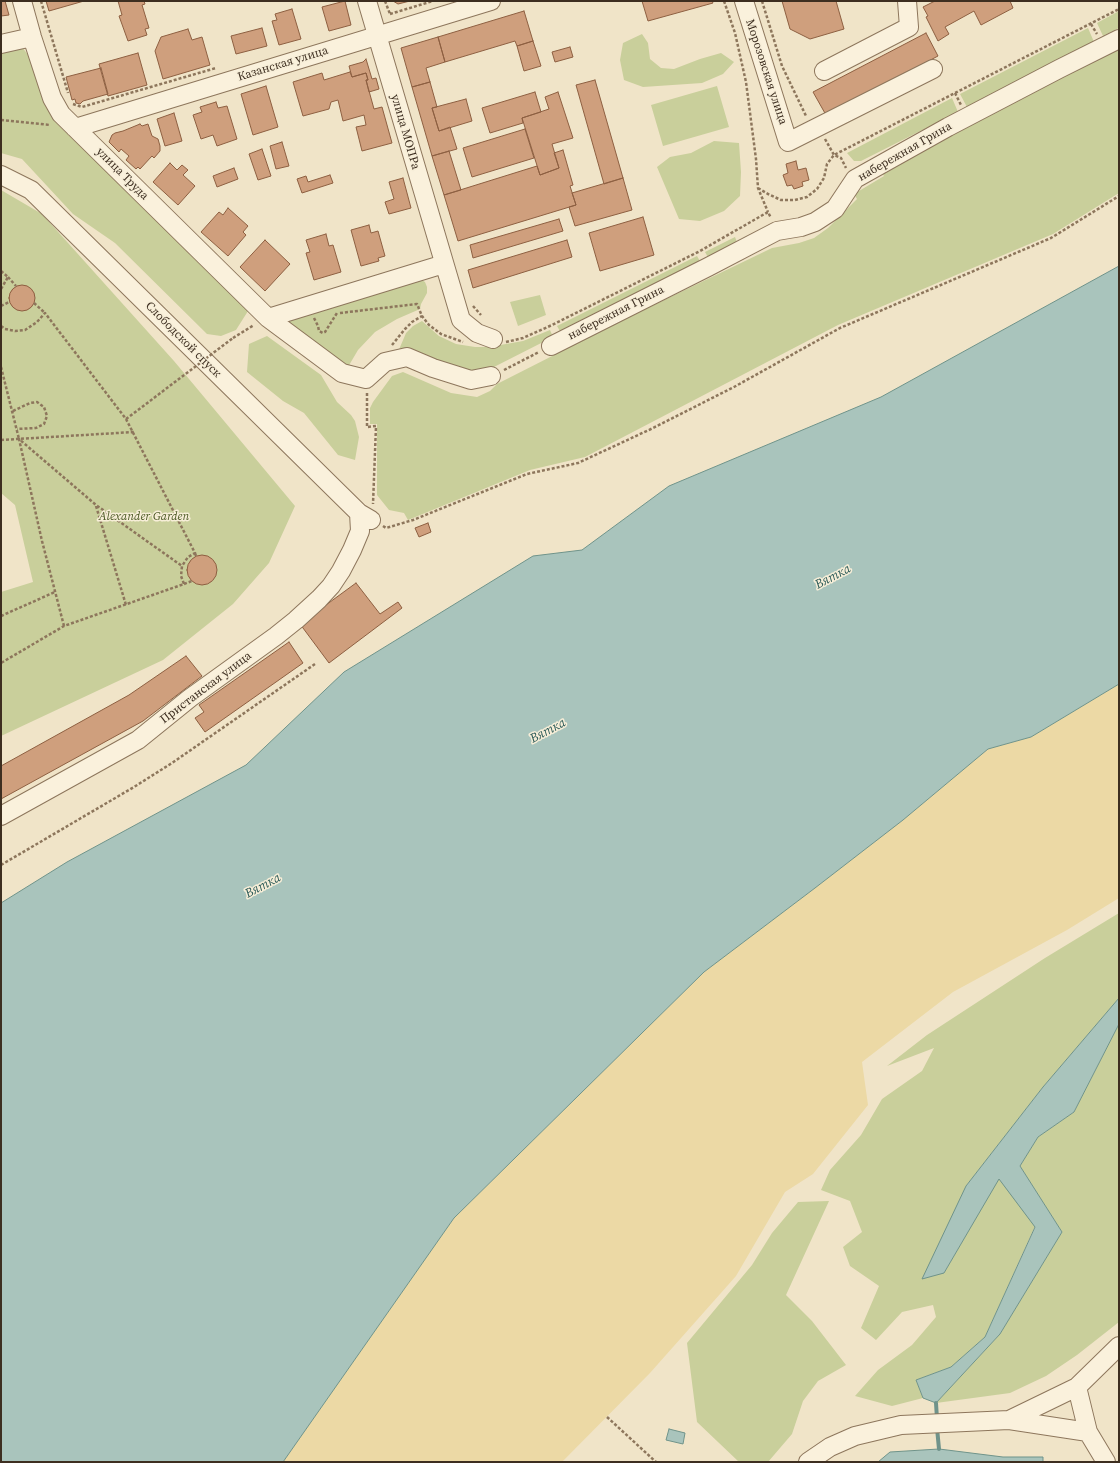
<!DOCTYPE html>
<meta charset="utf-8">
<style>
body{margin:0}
#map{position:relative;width:1120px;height:1463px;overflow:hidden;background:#f0e4c8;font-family:"Source Serif 4",serif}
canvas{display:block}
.frame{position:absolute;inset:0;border:2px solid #3d2e20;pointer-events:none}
</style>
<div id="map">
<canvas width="1120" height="1463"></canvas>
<div class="frame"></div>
</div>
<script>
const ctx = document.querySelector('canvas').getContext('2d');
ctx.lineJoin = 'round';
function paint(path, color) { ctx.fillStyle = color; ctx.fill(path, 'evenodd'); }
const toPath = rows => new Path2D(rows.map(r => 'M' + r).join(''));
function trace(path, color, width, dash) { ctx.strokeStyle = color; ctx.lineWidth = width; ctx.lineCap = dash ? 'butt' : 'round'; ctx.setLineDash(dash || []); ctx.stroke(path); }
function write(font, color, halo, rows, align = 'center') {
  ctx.font = font + ' "Source Serif 4",serif'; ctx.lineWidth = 3; ctx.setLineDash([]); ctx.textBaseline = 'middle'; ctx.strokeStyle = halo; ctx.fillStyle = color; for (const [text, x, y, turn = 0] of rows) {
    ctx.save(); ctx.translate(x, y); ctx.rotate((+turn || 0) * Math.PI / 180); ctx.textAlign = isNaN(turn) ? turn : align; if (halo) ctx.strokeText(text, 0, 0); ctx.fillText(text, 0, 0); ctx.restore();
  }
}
const green = toPath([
 [1119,11,1119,28,1103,36,1097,23],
 [1088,28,1094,42,967,107,960,94],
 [642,34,648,43,650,59,661,68,674,69,700,59,721,53,734,62,723,74,702,83,643,87,624,80,620,60,623,43],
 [19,43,38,68,51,111,248,311,236,330,221,336,207,334,115,243,73,214,22,159,1,153,1,48],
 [1119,47,1119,193,1053,234,838,325,585,457,530,470,408,520,404,513,389,510,377,495,377,424,370,424,370,408,373,402,392,376,403,372,451,393,477,397,490,391,497,384,631,316,772,248,799,243,814,238,828,228,857,199,854,194,884,176,880,169],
 [717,86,729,127,663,146,651,105],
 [952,98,958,112,861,161,854,161,847,153],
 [714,141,739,143,741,172,740,196,724,211,700,221,679,219,657,167,670,157,691,153],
 [1,190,42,214,174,361,295,506,269,563,233,604,163,660,1,736,1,592,33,582,15,505,1,493],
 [735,237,738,245,709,259,705,252],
 [697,256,701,263,561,333,557,326],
 [420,279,425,282,427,287,427,293,421,304,420,309,397,319,375,332,358,350,348,367,289,329,288,321],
 [540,295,546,315,518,326,510,302],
 [422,321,439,336,456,344,475,347,489,347,523,341,550,330,553,337,492,368,480,371,461,369,398,352,406,333,413,326],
 [267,336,321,375,337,402,351,415,355,421,359,437,355,460,338,455,304,413,283,401,247,372,249,344],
 [1119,913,1119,998,1043,1087,966,1186,944,1273,999,1178,1035,1226,985,1337,951,1367,916,1380,923,1398,892,1406,855,1396,878,1370,912,1345,936,1317,933,1305,902,1312,876,1340,861,1328,879,1286,850,1266,843,1247,862,1232,850,1201,821,1190,830,1170,861,1135,882,1099,922,1071,934,1048,887,1066,927,1035,1045,958],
 [1119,1024,1119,1322,1077,1355,1046,1376,1010,1393,936,1403,1000,1334,1062,1232,1020,1166,1038,1137,1074,1112],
 [829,1201,786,1295,812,1321,846,1365,818,1381,803,1401,792,1434,768,1462,739,1462,697,1422,687,1343,752,1265,772,1233,798,1202]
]);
const sand = toPath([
 [1119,684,1119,898,1067,930,953,992,862,1062,868,1105,813,1174,785,1192,736,1276,650,1373,562,1462,283,1462,454,1218,704,972,815,888,903,820,988,749,1031,737]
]);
const water = toPath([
 [1119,266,1119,684,1031,737,988,749,903,820,815,888,704,972,454,1218,283,1462,1,1462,1,903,67,862,246,765,344,672,533,556,582,550,669,486,881,397,1119,266],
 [1119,998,1119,1024,1074,1112,1038,1137,1020,1166,1062,1232,1000,1334,936,1403,923,1398,916,1380,951,1367,985,1337,1035,1227,999,1179,944,1273,922,1279,966,1186,1043,1087,1119,998],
 [669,1429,685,1433,683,1444,666,1440,669,1429],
 [939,1449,1003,1457,1043,1457,1043,1462,878,1462,890,1452,939,1449]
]);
const stream = toPath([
 [936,1403,937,1419],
 [937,1428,939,1449]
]);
const building = toPath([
 [1,1,5,1,9,15,1,16,1,1],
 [46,1,84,1,49,11,46,1],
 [118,1,144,1,145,4,142,5,149,28,145,29,147,35,128,41,119,16,122,15,118,1],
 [345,1,351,25,329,31,322,7,345,1],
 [393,1,410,1,398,4,393,1],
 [642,1,712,1,713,3,648,21,642,1],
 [782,1,836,1,844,29,810,39,790,29,782,1],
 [935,1,1010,1,1013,8,981,25,974,11,945,27,949,34,938,41,926,17,928,16,923,7,935,1],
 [292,9,301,39,279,45,272,21,277,20,275,14,292,9],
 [524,11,533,41,517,46,515,41,445,62,438,37,524,11],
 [262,28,267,46,236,54,231,36,262,28],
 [188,29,192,40,202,37,210,65,163,79,155,51,161,37,188,29],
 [926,33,938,56,826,115,813,92,926,33],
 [438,37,445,62,426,68,430,82,412,87,401,48,438,37],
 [533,41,541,66,524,71,517,46,533,41],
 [570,47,573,57,555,62,552,52,570,47],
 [138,53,147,85,108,96,99,64,138,53],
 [366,59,372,79,376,78,379,89,369,92,366,80,368,80,366,73,352,77,349,66,363,62,366,59],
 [101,68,108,94,83,101,80,104,76,103,75,99,72,100,66,77,101,68],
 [350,72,352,77,366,73,368,80,366,80,374,109,382,107,392,143,362,151,356,127,366,125,364,115,343,121,338,100,331,102,329,109,303,116,293,82,322,73,324,80,350,72],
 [595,80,623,178,604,184,576,85,595,80],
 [430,82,437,107,432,108,439,131,450,127,457,149,432,156,412,87,430,82],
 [266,86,278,127,253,135,241,94,266,86],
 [535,92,541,112,522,118,523,123,490,133,482,108,535,92],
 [558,92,573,138,552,144,559,168,540,175,522,118,549,109,545,97,558,92],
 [466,99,472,121,439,131,432,108,466,99],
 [216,102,218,108,227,106,237,139,217,146,213,135,201,139,193,115,202,112,200,107,216,102],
 [174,113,182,141,165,146,157,119,174,113],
 [140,124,142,126,148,124,152,136,158,139,160,146,160,151,154,158,152,156,140,169,138,167,136,169,126,160,129,156,121,149,119,152,109,142,112,135,115,133,123,131,140,124],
 [525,129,534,158,472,177,463,148,525,129],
 [282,142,289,166,276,169,270,146,282,142],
 [262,149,271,176,258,180,249,154,262,149],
 [563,150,573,185,570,186,576,205,458,241,444,195,537,166,540,175,559,168,554,153,563,150],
 [449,151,461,190,444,195,432,156,449,151],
 [796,161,798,170,806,168,809,180,802,182,803,186,794,189,792,185,787,186,783,175,788,173,786,164,796,161],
 [170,163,177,170,182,165,188,170,183,175,195,186,178,205,153,182,170,163],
 [234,168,238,179,217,187,213,176,234,168],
 [330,175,333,183,302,193,297,179,306,176,308,182,330,175],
 [403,178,411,208,389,214,385,202,394,199,389,182,403,178],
 [623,178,632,210,575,226,569,207,576,205,572,193,623,178],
 [228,208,248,226,243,232,246,235,228,256,201,232,219,212,223,215,228,208],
 [643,217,654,255,600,271,589,233,643,217],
 [559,219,563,231,473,258,470,245,559,219],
 [369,225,371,233,378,231,385,256,378,258,379,261,361,266,351,230,369,225],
 [326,234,329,246,333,245,341,272,314,280,306,253,310,252,306,240,326,234],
 [265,240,290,264,265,291,240,267,265,240],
 [567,240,572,257,473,288,468,270,567,240],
 '9 298a13 13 0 1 1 26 0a13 13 0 1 1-26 0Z',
 [428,523,431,532,419,537,415,528,428,523],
 '187 570a15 15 0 1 1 30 0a15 15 0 1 1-30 0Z',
 [356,583,380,614,398,602,402,608,329,663,300,624,356,583],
 [289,642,303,663,205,732,195,718,204,712,199,705,289,642],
 [186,656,202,676,143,721,1,799,1,766,129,695,186,656]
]);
const path = toPath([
 [41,1,68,93],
 [385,1,390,14],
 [724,1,735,33,746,82,756,159,758,188,768,212],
 [762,1,782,66,806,116],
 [390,14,433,1],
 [1091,24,1097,34],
 [955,93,961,105],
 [73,104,82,107,216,68],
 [1,120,50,125],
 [825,139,834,155,841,158,846,168],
 [758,188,768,194,781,200,795,200,807,197,817,189,824,178,827,164,834,155,1119,9],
 [1,271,8,277,1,289],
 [8,277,16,286],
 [34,303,45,313],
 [1,306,9,302],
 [473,306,481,315],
 [340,313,417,304,422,316,429,325,441,334,463,342],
 [314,318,318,326,319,331,323,333,325,332,337,313],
 [1,326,5,329,15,331,25,330,37,322,45,313,126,419,195,553,188,557,182,566,181,576,184,584,64,626,1,663],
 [233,338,254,325],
 [506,342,523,338,552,325,700,251,768,212,771,218],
 [392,345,405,329,412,322,422,316],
 [1,367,19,439],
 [504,370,539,352],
 [367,393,367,427,376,426,373,504],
 [13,411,30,403,37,402,44,407,47,416,44,424,36,428,17,429],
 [126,419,138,410],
 [1,440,134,432],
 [96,506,126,605],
 [383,526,386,528,413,520,527,474,578,463,651,429,734,387,840,328,1051,238,1119,196],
 [195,553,196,556],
 [184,584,192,581],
 [1,616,55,592],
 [64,626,42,541,19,439,96,505,182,566],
 [1,865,134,787,172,763,315,664],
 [607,1417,656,1462]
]);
const minor = toPath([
 [22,1,32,37,52,98,61,114,268,318,342,373,366,379,385,362,407,357,433,368,471,380,491,376],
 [367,1,461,320,477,333,493,339],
 [744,1,788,142,933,69],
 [1,44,32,37],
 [824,71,909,27,907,1],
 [75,128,491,1],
 [1,175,31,190,359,513,371,520],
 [268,318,444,264],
 [551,346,708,267,777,231,801,227,815,222,835,209,855,179,948,127,1059,69,1119,39],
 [1,816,138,740,190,698,276,636,296,620,319,599,331,586,341,571,352,550,360,531,359,513],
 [1077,1387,1088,1432,1106,1462],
 [1009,1420,1077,1387,1119,1346],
 [808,1462,830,1447,855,1436,901,1425,1009,1420,1088,1432]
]);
const pathBridge = toPath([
 [138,410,233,338]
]);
const streetNames = [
 ["Казанская улица",283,64,-17],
 ["Морозовская улица",766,72,72],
 ["улица МОПРа",405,132,74],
 ["набережная Грина",905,152,-30],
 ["улица Труда",122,174,45],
 ["набережная Грина",616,313,-27],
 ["Слободской спуск",183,340,45],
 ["Пристанская улица",206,688,-37]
];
const parkNames = [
 ["Alexander Garden",144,517]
];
const waterNames = [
 ["Вятка",833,577,-28],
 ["Вятка",548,731,-28],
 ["Вятка",263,886,-28]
];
paint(green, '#c9cf9b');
paint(sand, '#ecd9a5');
paint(water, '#a9c4bc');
trace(water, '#6f938a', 1);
trace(stream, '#6f938a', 4);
paint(building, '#cf9f7d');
trace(building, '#8d5f41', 1);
trace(minor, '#8d765c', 20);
trace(path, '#8d765c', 2.5, [3, 2]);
trace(minor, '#faf1dc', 18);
trace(pathBridge, '#8d765c', 2.5, [3, 2]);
write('12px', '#3d2e20', '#f7eed8', streetNames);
write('italic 12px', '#4d5a26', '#f7eed8', parkNames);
write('italic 13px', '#2f5d5a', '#f7eed8', waterNames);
</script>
